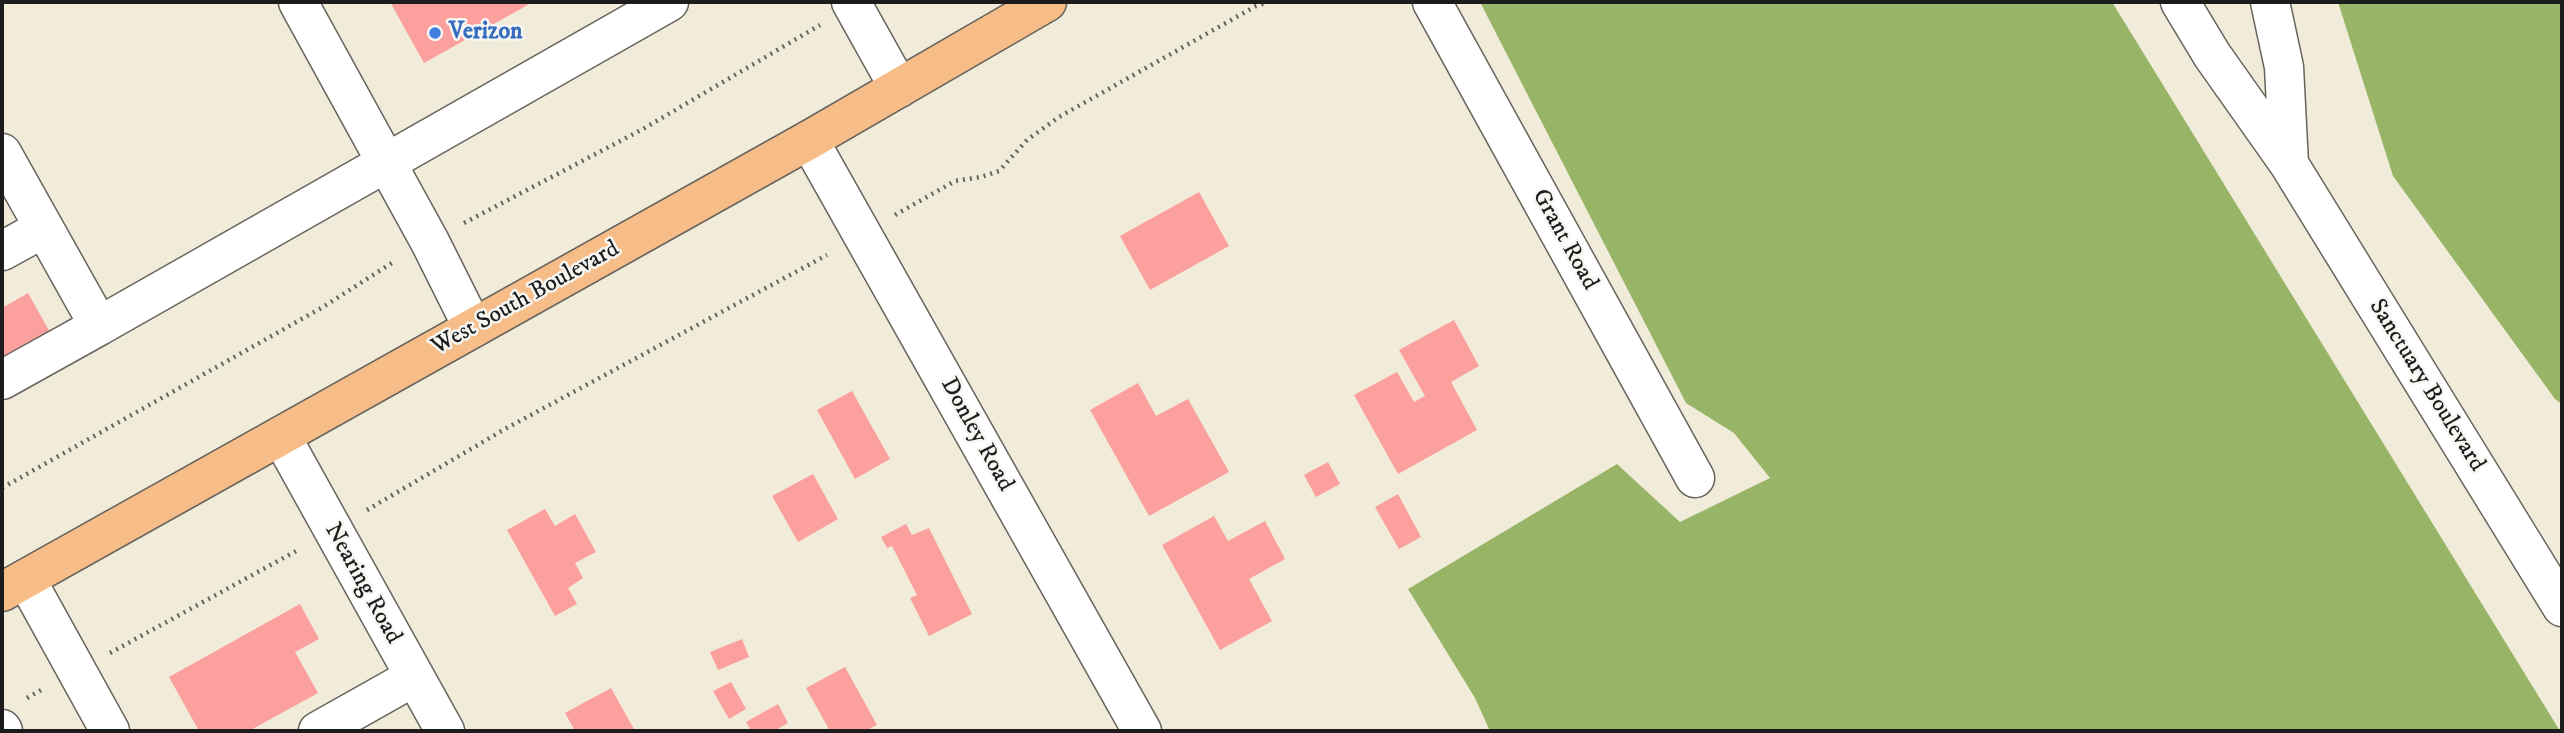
<!DOCTYPE html>
<style>
body{margin:0}
#map{position:relative;width:2564px;height:733px;overflow:hidden;background:#f1ebd9;font-family:"IM FELL DW Pica",serif}
canvas{display:block}
.frame{position:absolute;inset:0;border:4px solid #1c1c1c;pointer-events:none}
</style>
<div id="map">
<canvas width="2564" height="733"></canvas>
<div class="frame"></div>
</div>
<script>
const ctx = document.querySelector('canvas').getContext('2d');
ctx.lineJoin = 'round';
function paint(path, color) { ctx.fillStyle = color; ctx.fill(path, 'evenodd'); }
const toPath = rows => new Path2D(rows.map(r => 'M' + r).join(''));
function trace(path, color, width, dash) { ctx.strokeStyle = color; ctx.lineWidth = width; ctx.lineCap = dash ? 'butt' : 'round'; ctx.setLineDash(dash || []); ctx.stroke(path); }
function write(font, color, halo, rows, align = 'center') {
  ctx.font = font + ' "IM FELL DW Pica",serif'; ctx.lineWidth = 5; ctx.setLineDash([]); ctx.textBaseline = 'middle'; ctx.strokeStyle = halo; ctx.fillStyle = color; for (const [text, x, y, turn = 0] of rows) {
    ctx.save(); ctx.translate(x, y); ctx.rotate((+turn || 0) * Math.PI / 180); ctx.textAlign = isNaN(turn) ? turn : align; if (halo) ctx.strokeText(text, 0, 0); ctx.fillText(text, 0, 0); ctx.restore();
  }
}
const forest = toPath([
 [1480,2,2112,2,2560,731,1490,731,1475,698,1408,589,1617,464,1680,522,1770,478,1734,433,1686,403],
 [2338,2,2562,2,2562,404,2555,399,2393,176]
]);
const building = toPath([
 [390,2,533,2,424,63],
 [1199,192,1229,246,1150,290,1120,236],
 [28,293,51,334,2,361,2,308],
 [1454,320,1479,366,1451,382,1477,430,1398,474,1354,395,1397,372,1414,402,1425,396,1399,350],
 [1138,383,1156,416,1188,399,1229,472,1149,516,1090,410],
 [852,391,890,459,855,479,817,410],
 [1328,462,1340,484,1316,497,1304,475],
 [813,474,838,519,798,542,772,496],
 [1398,494,1421,537,1399,549,1375,507],
 [545,509,555,526,575,514,596,552,575,563,583,578,568,588,577,604,555,616,507,530],
 [1214,516,1228,541,1265,521,1285,559,1249,579,1272,621,1220,650,1162,545],
 [906,524,912,535,929,528,972,614,929,636,910,598,917,595,892,546,887,548,881,537],
 [300,604,319,639,295,652,318,693,249,731,199,731,169,677],
 [742,639,749,657,718,670,710,652],
 [845,667,877,725,865,731,830,731,806,688],
 [731,682,746,709,729,719,713,691],
 [611,688,635,731,575,731,565,713],
 [778,704,788,723,774,731,751,731,746,722]
]);
const path = toPath([
 [895,215,955,181,981,177,999,171,1027,140,1059,117,1256,6,1268,2],
 [464,223,643,129,820,25],
 [2,488,323,307,395,261],
 [367,510,505,429,827,255],
 [110,653,298,550],
 [27,698,43,689]
]);
const minor = toPath([
 [298,2,430,242,473,328],
 [851,2,899,88],
 [1432,2,1695,478],
 [2180,2,2212,55,2289,164,2562,607],
 [2270,2,2284,67,2289,164],
 [809,140,1142,731],
 [2,153,99,326,2,380],
 [2,251,44,228],
 [99,326,669,2],
 [281,436,445,731],
 [26,579,110,731],
 [2,729,3,731],
 [318,731,414,677]
]);
const major = toPath([
 [2,592,809,140,1047,2]
]);
const markers = [
 [435,33,7,"#3f7fe0"]
];
const shopNames = [
 ["Verizon",449,33]
];
const streetNames = [
 ["Grant Road",1564,240,61],
 ["West South Boulevard",526,299,-29],
 ["Sanctuary Boulevard",2426,386,58],
 ["Donley Road",976,435,61],
 ["Nearing Road",362,584,61]
];
paint(forest, '#98b466');
paint(building, '#fca09d');
trace(minor, '#67645e', 41);
trace(major, '#67645e', 41);
trace(path, '#67645e', 4.5, [2, 5]);
trace(minor, '#fff', 38);
trace(major, '#f7bd88', 38);
for (const [x, y, r, color] of markers) { const dot = new Path2D(); dot.arc(x, y, r, 0, 2 * Math.PI); ctx.fillStyle = color; ctx.fill(dot); trace(dot, '#f6f6f2', 2.5); }
write('bold 24px', '#366cbe', '#f6f6f2', shopNames, 'left');
write('24px', '#1c1c1c', '#f6f6f2', streetNames);
</script>
